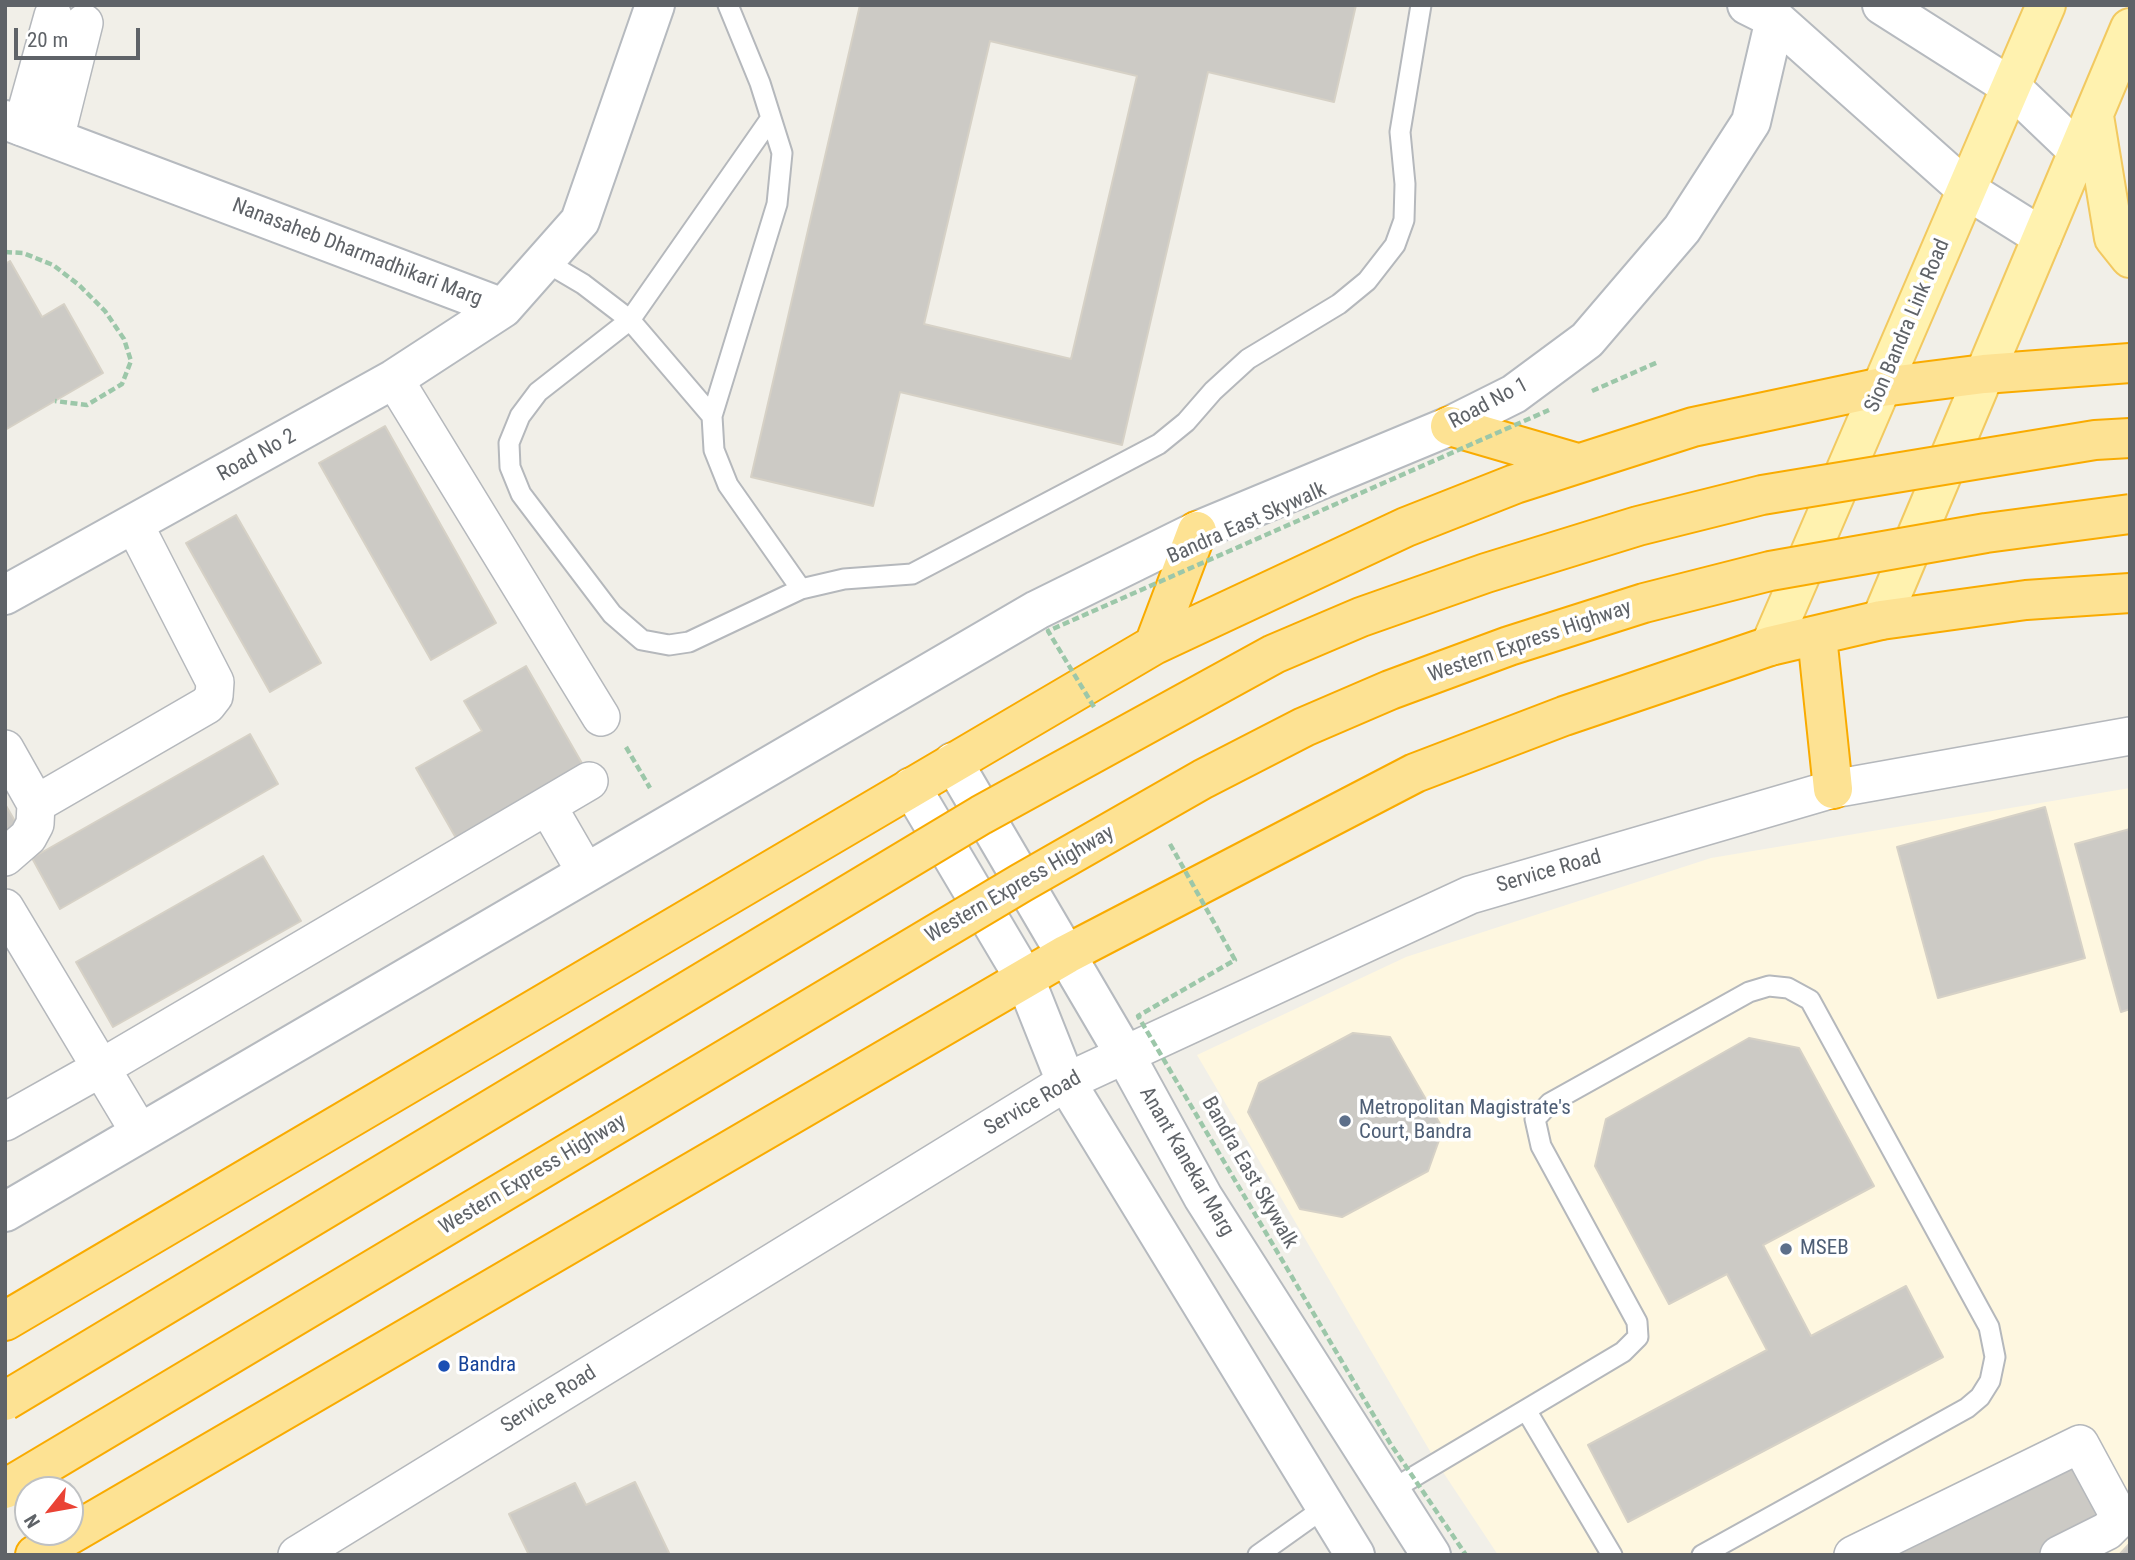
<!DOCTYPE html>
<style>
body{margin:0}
#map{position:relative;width:2135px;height:1560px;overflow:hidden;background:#f1efe8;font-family:"Roboto Condensed",sans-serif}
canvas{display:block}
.frame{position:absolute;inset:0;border:7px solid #5f6368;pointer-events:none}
.north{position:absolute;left:14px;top:1476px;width:70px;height:70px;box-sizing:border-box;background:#fff;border:2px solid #bfc1c3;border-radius:50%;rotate:239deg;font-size:19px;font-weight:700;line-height:28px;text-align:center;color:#5f6368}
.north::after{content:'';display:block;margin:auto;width:24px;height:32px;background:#ea4335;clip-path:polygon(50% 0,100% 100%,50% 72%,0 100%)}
.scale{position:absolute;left:14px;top:28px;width:126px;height:32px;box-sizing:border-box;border:4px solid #5f6368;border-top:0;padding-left:9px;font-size:21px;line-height:24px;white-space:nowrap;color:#5f6368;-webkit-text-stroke:5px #fff;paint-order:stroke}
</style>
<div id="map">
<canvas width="2135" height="1560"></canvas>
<div class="frame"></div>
<div class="north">N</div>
<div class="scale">20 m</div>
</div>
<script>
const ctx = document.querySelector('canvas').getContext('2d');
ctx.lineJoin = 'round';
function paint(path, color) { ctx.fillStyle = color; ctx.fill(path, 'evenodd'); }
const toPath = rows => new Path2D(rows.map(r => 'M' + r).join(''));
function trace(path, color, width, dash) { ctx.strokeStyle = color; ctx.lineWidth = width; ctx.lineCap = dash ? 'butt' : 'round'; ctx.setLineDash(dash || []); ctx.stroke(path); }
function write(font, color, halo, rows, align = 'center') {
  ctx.font = font + ' "Roboto Condensed",sans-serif'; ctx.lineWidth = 7; ctx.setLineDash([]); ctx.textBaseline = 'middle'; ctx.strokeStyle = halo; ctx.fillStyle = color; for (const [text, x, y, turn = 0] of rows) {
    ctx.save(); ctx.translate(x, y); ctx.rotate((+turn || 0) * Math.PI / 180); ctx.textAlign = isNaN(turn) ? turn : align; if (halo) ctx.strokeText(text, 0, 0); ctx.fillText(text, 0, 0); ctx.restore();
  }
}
const commercial = toPath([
 [2130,788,2130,1555,1498,1555,1437,1463,1197,1055,1406,957,1711,858]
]);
const building = toPath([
 [860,5,1356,5,1334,102,1208,72,1122,445,900,392,873,506,751,477,860,5],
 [990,41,1137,76,1071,359,924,324,990,41],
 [10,261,42,317,64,304,103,373,5,430,5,264,10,261],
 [385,426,496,623,431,660,319,463,385,426],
 [236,515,321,663,270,692,186,543,236,515],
 [526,666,583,765,456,838,416,768,482,731,464,701,526,666],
 [250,734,278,784,60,909,32,858,250,734],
 [5,804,22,833,5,842,5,804],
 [2045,807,2085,958,1938,998,1897,847,2045,807],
 [2130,829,2130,1009,2121,1012,2075,844,2130,829],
 [263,856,301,921,113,1027,76,962,263,856],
 [1353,1033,1390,1037,1443,1129,1428,1171,1342,1217,1300,1209,1248,1112,1259,1083,1353,1033],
 [1749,1038,1799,1048,1874,1186,1763,1245,1811,1336,1906,1286,1943,1357,1628,1522,1588,1445,1767,1350,1727,1274,1669,1304,1595,1166,1606,1119,1749,1038],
 [2077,1453,2109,1518,2037,1555,1877,1555,2077,1453],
 [635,1482,670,1555,529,1555,509,1514,575,1483,586,1505,635,1482],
 [2130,1543,2130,1555,2119,1555,2130,1543]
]);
const path = toPath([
 [5,252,23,253,53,265,79,285,105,311,124,339,131,361,122,384,87,405,55,401],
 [1592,391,1658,362],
 [626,747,650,788]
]);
const lane = toPath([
 [728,5,760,83,782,153,777,204,712,416,714,450,728,485,801,589],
 [544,261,583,284,630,320,538,392,520,416,509,443,510,467,521,494,612,614,642,640,669,645,689,642,801,589,844,579,912,574,1159,444,1186,422,1213,391,1248,359,1339,304,1367,281,1395,245,1404,220,1405,184,1400,132,1421,5],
 [712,416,630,320,771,118],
 [1526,1410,1612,1555],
 [1388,1492,1623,1352,1638,1337,1637,1322,1541,1146,1535,1119,1550,1103,1749,992,1769,986,1788,988,1810,1000,1989,1327,1995,1357,1990,1381,1980,1397,1967,1408,1702,1555],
 [1258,1555,1324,1508]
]);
const street = toPath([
 [22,127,53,16],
 [55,139,84,23],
 [394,379,601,717],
 [5,749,36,804,207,705,214,696,215,682,134,524],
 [548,807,585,871],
 [5,857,28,837,35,824,36,804],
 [5,908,101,1068,5,1122],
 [140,1133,101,1068,589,781],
 [297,1555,1066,1082,1470,895,1833,789,2130,736],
 [1853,1555,2080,1444,2120,1518,2107,1531,2059,1555]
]);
const secondary = toPath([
 [1747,5,1775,19,1967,190,2042,237],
 [1882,5,2011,87,2078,151],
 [5,120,503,308],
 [5,595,394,379,503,308,580,221,655,5],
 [953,762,1125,1055,1203,1197,1431,1555],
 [911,787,1025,979,1066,1082,1355,1555],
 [5,1212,1037,610,1197,531,1450,426,1514,394,1587,340,1682,229,1751,122,1775,19]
]);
const primary = toPath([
 [2094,116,2114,238,2130,258],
 [1881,620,2130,28],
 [1770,646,2046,5]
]);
const highway = toPath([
 [1450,426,1577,463],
 [1817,636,1833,789],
 [1154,645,1197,531],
 [5,1321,1154,645,1406,527,1515,484,1693,427,1882,387,1984,374,2130,363],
 [35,1555,1067,954,1415,773,1564,716,1770,646,1881,620,2026,600,2130,593]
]);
const pathBridge = toPath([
 [1094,707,1048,631,1549,410],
 [1170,844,1235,960,1138,1016,1390,1443,1466,1555]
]);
const highwayBridge = toPath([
 [5,1401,981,815,1274,654,1361,617,1486,573,1638,526,1762,495,2095,440,2130,438],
 [5,1489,1021,883,1203,779,1304,727,1390,690,1509,646,1644,603,1770,571,1986,533,2130,514]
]);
const markers = [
 [1345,1121,7,"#5c6f8a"],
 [1786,1249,7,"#5c6f8a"],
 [444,1366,7,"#1a4fb4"]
];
const streetNames = [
 ["Nanasaheb Dharmadhikari Marg",357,253,21],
 ["Sion Bandra Link Road",1908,326,-67],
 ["Road No 1",1489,404,-28],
 ["Road No 2",257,456,-29],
 ["Bandra East Skywalk",1247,524,-24],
 ["Western Express Highway",1530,642,-19],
 ["Service Road",1549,872,-16],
 ["Western Express Highway",1020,885,-30],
 ["Service Road",1033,1104,-30],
 ["Anant Kanekar Marg",1186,1162,60],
 ["Bandra East Skywalk",1249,1173,60],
 ["Western Express Highway",533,1175,-31],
 ["Service Road",549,1400,-32]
];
const serviceNames = [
 ["Metropolitan Magistrate's",1359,1109],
 ["Court, Bandra",1359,1133],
 ["MSEB",1800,1249]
];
const transitNames = [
 ["Bandra",458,1366]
];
paint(commercial, '#fef7e0');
paint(building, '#cccac5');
trace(building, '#d6d1c6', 2);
trace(lane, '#b5b8bc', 23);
trace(street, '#b5b8bc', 40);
trace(secondary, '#b6babf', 42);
trace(primary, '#f2c960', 42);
trace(highway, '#f9ab00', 42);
trace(path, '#9cc7a9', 4.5, [7, 3.5]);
trace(lane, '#fff', 19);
trace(street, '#fff', 37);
trace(secondary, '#fff', 38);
trace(primary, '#fff2af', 38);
trace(highway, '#fde293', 38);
trace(highwayBridge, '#f9ab00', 42, []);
trace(pathBridge, '#9cc7a9', 4.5, [7, 3.5]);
trace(highwayBridge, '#fde293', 38);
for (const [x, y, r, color] of markers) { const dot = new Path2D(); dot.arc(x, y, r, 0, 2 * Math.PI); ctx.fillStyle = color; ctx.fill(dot); trace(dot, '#fff', 2.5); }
write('21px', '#5f6368', '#fff', streetNames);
write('21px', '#4e5e75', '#fff', serviceNames, 'left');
write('21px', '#164399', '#fff', transitNames, 'left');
</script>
